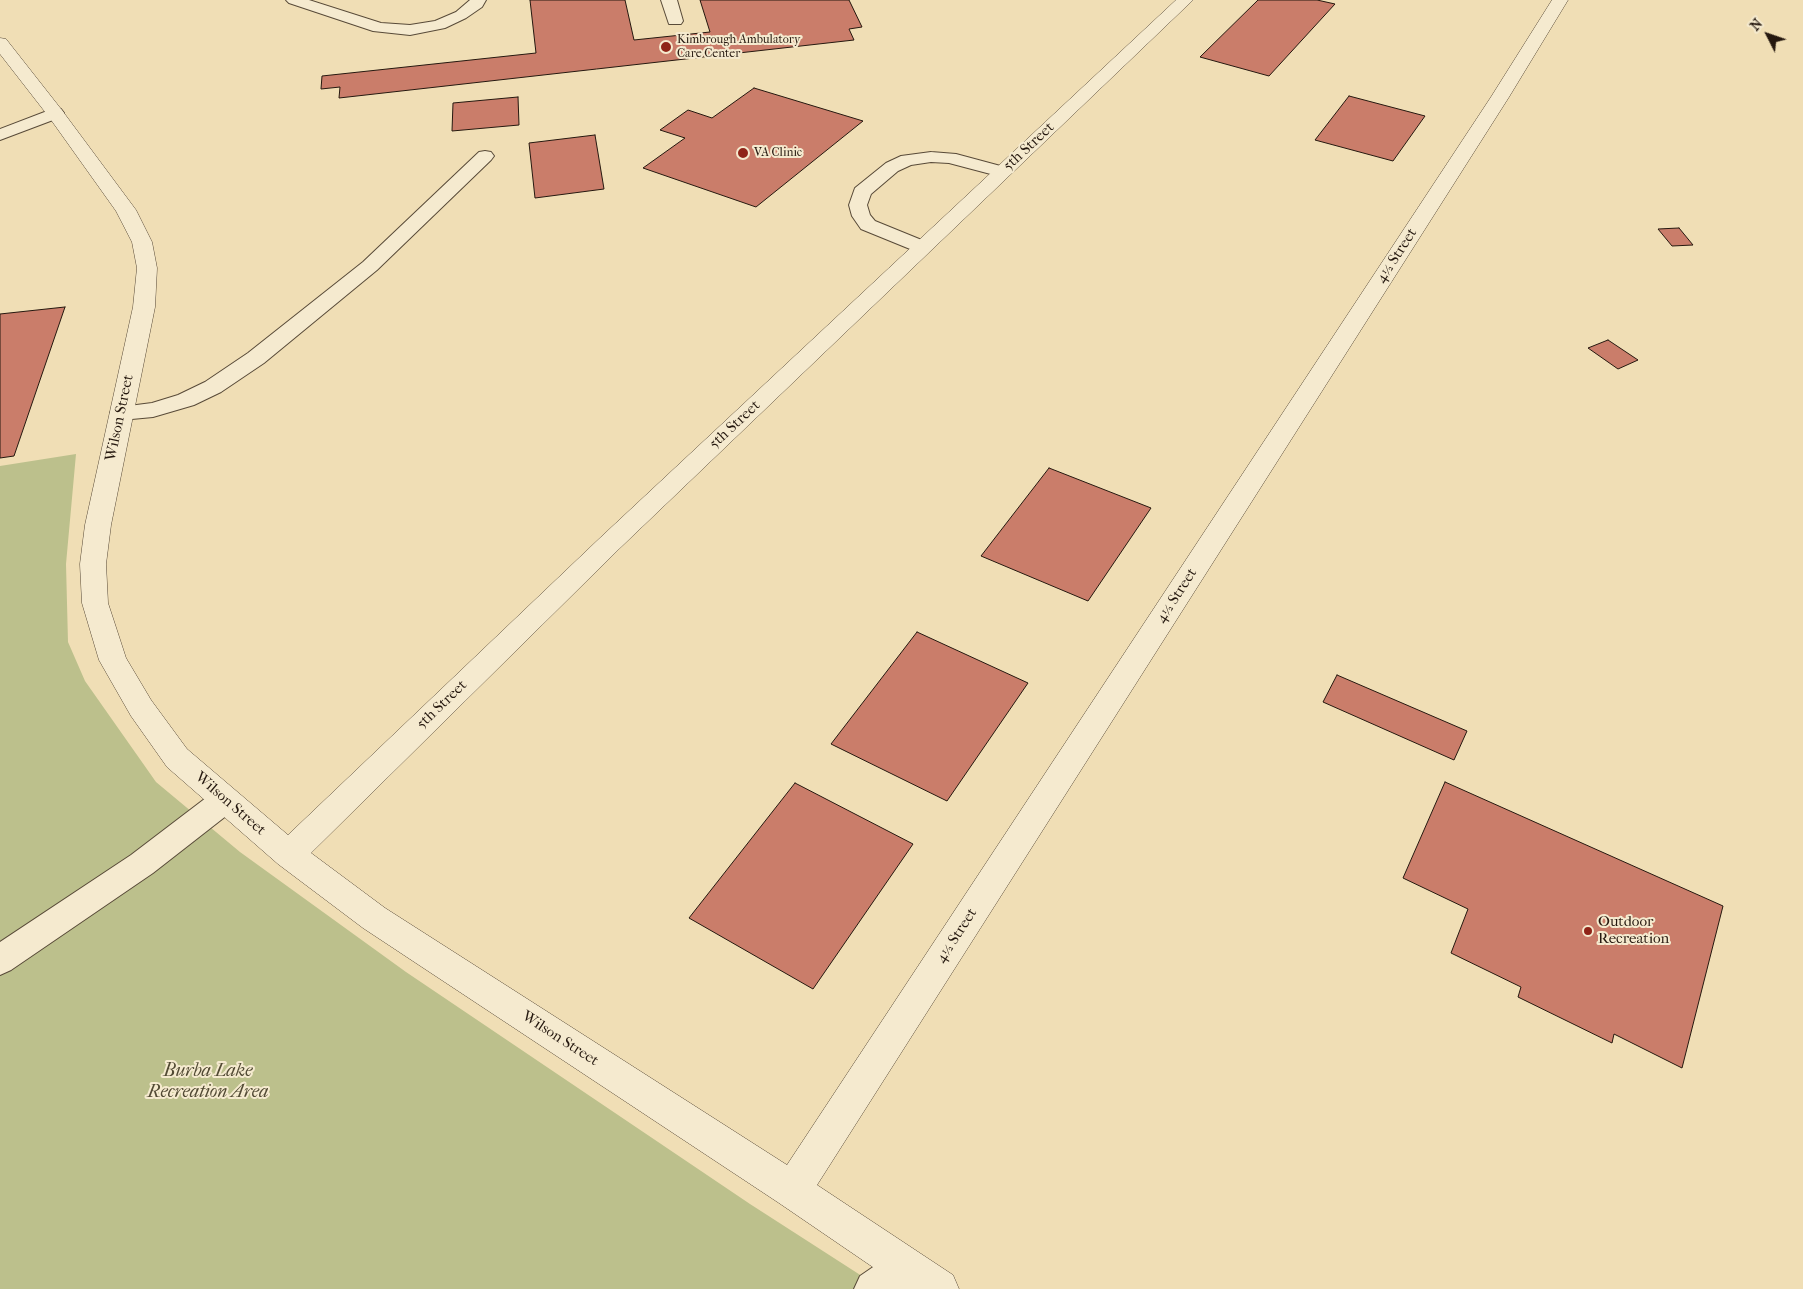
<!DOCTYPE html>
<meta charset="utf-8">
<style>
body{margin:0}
#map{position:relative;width:1803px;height:1289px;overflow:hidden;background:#f0deb5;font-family:"IM FELL French Canon",serif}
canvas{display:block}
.north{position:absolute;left:1743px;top:10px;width:50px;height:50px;-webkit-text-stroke:4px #f5eacf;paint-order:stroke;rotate:311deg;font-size:14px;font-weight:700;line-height:20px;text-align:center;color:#25180f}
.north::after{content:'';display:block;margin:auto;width:18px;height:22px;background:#25180f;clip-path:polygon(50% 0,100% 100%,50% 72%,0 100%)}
</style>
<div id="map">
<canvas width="1803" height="1289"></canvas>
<div class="north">N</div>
</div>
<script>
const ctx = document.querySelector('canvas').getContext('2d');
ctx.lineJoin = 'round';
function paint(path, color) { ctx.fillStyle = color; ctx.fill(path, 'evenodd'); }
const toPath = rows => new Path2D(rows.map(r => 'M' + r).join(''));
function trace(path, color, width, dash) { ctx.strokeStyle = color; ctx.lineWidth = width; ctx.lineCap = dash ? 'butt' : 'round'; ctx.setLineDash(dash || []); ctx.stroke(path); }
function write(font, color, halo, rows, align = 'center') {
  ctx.font = font + ' "IM FELL French Canon",serif'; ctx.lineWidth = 4; ctx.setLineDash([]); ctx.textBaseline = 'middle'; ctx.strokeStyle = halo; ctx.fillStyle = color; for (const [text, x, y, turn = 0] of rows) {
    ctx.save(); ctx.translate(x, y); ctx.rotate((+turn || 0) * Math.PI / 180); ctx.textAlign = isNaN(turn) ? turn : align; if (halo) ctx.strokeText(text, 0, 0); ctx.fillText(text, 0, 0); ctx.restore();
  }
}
const green = toPath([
 [76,454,66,564,68,642,85,681,156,782,240,852,406,972,750,1204,882,1289,0,1289,0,466]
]);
const building = toPath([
 [530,0,625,0,634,40,710,32,700,0,849,0,862,27,849,29,854,40,339,98,340,87,321,89,322,76,536,53,530,0],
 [1258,0,1317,0,1335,4,1269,76,1200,57,1258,0],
 [754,88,863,121,756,207,643,168,685,138,660,130,688,110,712,118,754,88],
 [1349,96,1425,116,1393,161,1315,140,1349,96],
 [518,97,519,125,452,131,453,103,518,97],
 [595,135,604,189,535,198,529,143,595,135],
 [1679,228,1693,245,1672,246,1658,229,1679,228],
 [65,307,14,456,0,458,0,314,65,307],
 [1608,340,1638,360,1618,369,1588,348,1608,340],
 [1049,468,1151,508,1088,601,981,556,1049,468],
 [917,632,1028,683,947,801,831,744,917,632],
 [1337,675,1467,731,1454,760,1323,702,1337,675],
 [1445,782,1723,906,1682,1068,1614,1034,1612,1043,1518,997,1521,987,1451,953,1468,909,1403,878,1445,782],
 [795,783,913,844,813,989,689,918,795,783]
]);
const service = toPath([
 [286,0,309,0,381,23,410,25,435,21,456,12,470,0,486,0,482,7,466,18,445,28,410,35,373,31,289,3,286,0],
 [661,0,677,0,683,21,681,24,669,24,661,0],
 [55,108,61,109,64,113,61,117,0,140,0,129,55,108],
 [485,151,491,152,494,156,491,160,377,270,264,363,221,392,194,405,153,417,121,420,113,418,110,413,113,408,152,403,178,395,205,382,248,353,363,262,479,152,485,151],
 [931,152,956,154,1008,168,1011,172,1008,176,1002,177,949,163,931,162,911,165,898,171,871,194,867,205,870,215,875,221,929,243,932,247,929,251,922,253,915,251,861,229,852,216,849,205,855,188,886,163,901,156,931,152],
 [225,788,235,791,239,800,235,809,153,873,11,970,0,975,0,942,131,855,215,791,225,788],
 [905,1249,918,1254,923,1267,918,1280,905,1289,854,1289,860,1276,892,1254,905,1249]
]);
const minor = toPath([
 [1176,0,1193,0,619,549,311,853,385,908,787,1165,1491,97,1552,0,1568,0,1509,97,817,1185,953,1275,959,1289,905,1289,779,1203,363,928,278,864,167,767,131,716,99,660,82,603,80,564,85,525,133,307,137,268,132,242,116,211,49,117,0,54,0,38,6,39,61,109,136,210,152,242,157,268,155,307,111,525,106,564,108,603,126,658,151,700,187,749,288,835,601,537,1176,0]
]);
const markers = [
 [666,47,6,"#8f2418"],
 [743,153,6,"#8f2418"],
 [1588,931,5,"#8f2418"]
];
const farPoinames = [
 ["Kimbrough Ambulatory",677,40],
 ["Care Center",677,54],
 ["VA Clinic",754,153]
];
const streetNames = [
 ["5th Street",1029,147,-43],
 ["4½ Street",1397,256,-57],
 ["Wilson Street",120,418,-78],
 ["5th Street",735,425,-43],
 ["4½ Street",1177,596,-57],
 ["5th Street",442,705,-44],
 ["Wilson Street",230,804,41],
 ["4½ Street",957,936,-57],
 ["Wilson Street",560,1039,33]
];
const poiNames = [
 ["Outdoor",1598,922],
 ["Recreation",1598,939]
];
const nearParknames = [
 ["Burba Lake",208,1072],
 ["Recreation Area",208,1093]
];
paint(green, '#bcc08c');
paint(building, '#ca7d6a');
trace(building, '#25180f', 1);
trace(service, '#584a38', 2);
trace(minor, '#584a38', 1);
paint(service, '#f5eacf');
paint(minor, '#f5eacf');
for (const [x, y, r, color] of markers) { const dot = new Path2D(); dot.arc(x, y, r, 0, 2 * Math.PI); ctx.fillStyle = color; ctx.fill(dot); trace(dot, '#f5eacf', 2); }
write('12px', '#25180f', '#f5eacf', farPoinames, 'left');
write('15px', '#25180f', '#f5eacf', streetNames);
write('15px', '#25180f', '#f5eacf', poiNames, 'left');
write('italic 18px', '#524a34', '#f5eacf', nearParknames);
</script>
